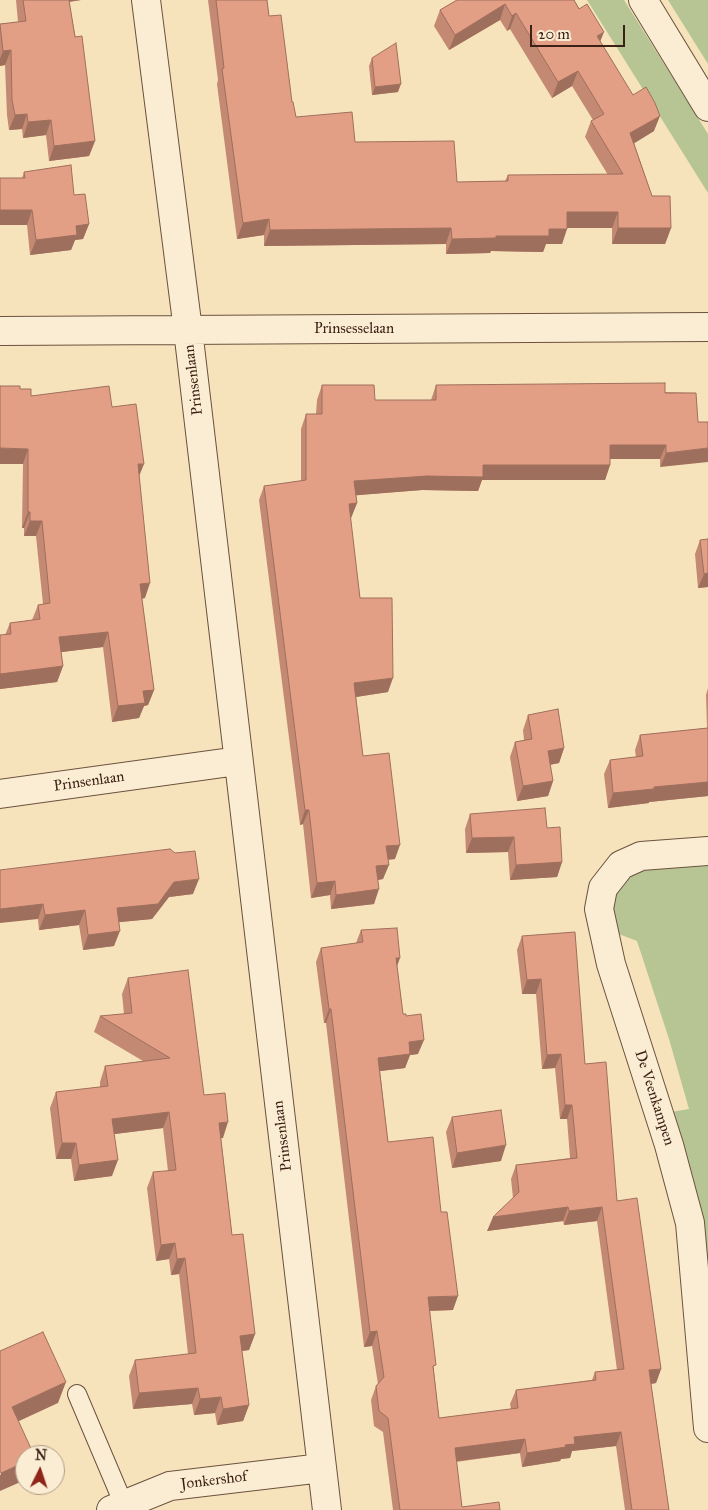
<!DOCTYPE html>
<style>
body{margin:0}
#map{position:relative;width:708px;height:1510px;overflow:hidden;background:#f7e3bb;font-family:"IM FELL Great Primer",serif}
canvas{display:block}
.north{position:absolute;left:15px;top:1445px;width:50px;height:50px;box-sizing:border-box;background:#faedd3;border:1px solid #af9b87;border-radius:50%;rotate:4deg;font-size:14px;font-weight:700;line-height:20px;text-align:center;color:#3e2116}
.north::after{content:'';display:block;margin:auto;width:18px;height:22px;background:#8f2418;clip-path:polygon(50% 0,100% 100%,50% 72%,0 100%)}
.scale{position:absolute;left:530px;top:25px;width:95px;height:22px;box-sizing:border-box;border:2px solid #3e2116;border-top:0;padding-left:6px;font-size:15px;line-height:18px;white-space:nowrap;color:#3e2116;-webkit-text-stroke:4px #faedd3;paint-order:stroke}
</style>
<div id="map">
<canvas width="708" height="1510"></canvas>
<div class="north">N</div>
<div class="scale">20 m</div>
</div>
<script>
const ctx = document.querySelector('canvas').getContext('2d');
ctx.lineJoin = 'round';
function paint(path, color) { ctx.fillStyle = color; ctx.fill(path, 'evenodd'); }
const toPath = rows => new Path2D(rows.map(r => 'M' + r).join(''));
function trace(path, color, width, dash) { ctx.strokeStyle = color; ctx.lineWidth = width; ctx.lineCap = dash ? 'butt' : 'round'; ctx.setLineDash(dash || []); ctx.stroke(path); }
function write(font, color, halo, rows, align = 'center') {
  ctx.font = font + ' "IM FELL Great Primer",serif'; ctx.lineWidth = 4.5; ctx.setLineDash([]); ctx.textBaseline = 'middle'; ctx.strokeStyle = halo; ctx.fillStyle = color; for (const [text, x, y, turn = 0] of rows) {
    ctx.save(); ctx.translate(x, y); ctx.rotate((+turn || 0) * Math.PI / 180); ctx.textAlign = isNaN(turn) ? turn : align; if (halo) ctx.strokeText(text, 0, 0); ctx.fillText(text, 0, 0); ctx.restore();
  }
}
const green = toPath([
 [587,0,624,0,708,134,708,193],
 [668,0,708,0,708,64],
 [708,864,708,1317,671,1112,689,1109,669,1039,637,941,616,933,610,915,614,892,621,882,639,870]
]);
const lane = toPath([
 [77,1394,124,1505]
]);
const street = toPath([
 [146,0,188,330,327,1510],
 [643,0,708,107],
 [0,331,708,327],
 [0,794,238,761],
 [708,851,641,856,621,865,603,888,599,909,611,964,669,1145,690,1223,708,1428],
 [111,1510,170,1486,322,1468]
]);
const wall = toPath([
 [16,0,81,0,69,2,95,141,89,156,49,161,46,135,23,138,22,129,9,130,7,115,5,65,0,66,0,24,18,22],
 [208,0,267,0,269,16,296,117,355,142,457,182,505,181,508,175,608,175,585,137,591,121,593,120,572,86,552,98,510,29,507,31,500,20,449,50,434,26,440,10,457,0,574,0,600,41,654,131,634,143,652,196,671,228,665,244,612,244,612,228,567,228,562,244,546,244,543,252,491,251,490,253,446,254,446,244,264,246,264,235,237,239,217,84,218,80],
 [372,58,398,92,372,95,369,66],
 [24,172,74,195,89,224,83,239,75,240,71,250,30,255,27,225,0,225,0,178,22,178],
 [322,385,375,400,431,400,436,385,696,393,660,467,660,459,610,459,610,465,605,480,482,480,478,491,422,490,356,495,357,503,351,518,350,518,360,598,388,692,356,697,363,756,395,859,388,860,383,879,378,880,374,904,331,909,330,895,311,898,303,824,300,825,259,500,264,486,301,481,301,429,306,414,316,414,317,400],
 [20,389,31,396,112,407,139,475,145,598,142,599,154,690,148,705,144,706,139,718,112,722,103,647,61,652,63,666,57,682,0,689,0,635,5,635,10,623,32,620,38,605,43,604,36,536,24,536,24,528,22,528,23,464],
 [708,539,708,587,698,588,695,554,700,540],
 [708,688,708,796,649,802,649,803,608,808,604,774,610,760,636,757,635,750,640,735,707,728,706,695],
 [528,715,564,748,559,763,550,765,553,781,548,796,517,801,510,757,515,742,524,740,523,730],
 [470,814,562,862,557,877,510,880,508,852,466,853,465,829],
 [0,870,193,894,169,897,152,919,119,922,114,946,83,950,79,925,39,930,38,919],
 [361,930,397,966,403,1014,406,1016,418,1054,410,1055,405,1068,380,1071,388,1142,453,1310,430,1311,434,1372,439,1418,511,1409,510,1404,516,1390,592,1380,595,1372,617,1370,597,1221,564,1225,563,1221,487,1231,513,1198,511,1179,516,1165,570,1158,567,1119,560,1119,555,1068,542,1069,536,994,522,994,517,950,522,936,585,1064,617,1201,661,1369,656,1383,651,1384,669,1510,625,1510,616,1446,572,1451,570,1458,561,1459,560,1461,522,1467,520,1453,456,1462,462,1507,500,1510,393,1510,383,1432,374,1426,371,1400,376,1386,378,1384,372,1346,364,1347,326,1023,324,1023,316,962,321,948,356,943],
 [128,978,204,1095,223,1138,221,1138,232,1235,255,1334,249,1350,242,1351,249,1405,243,1421,217,1425,215,1413,194,1415,192,1404,133,1409,129,1376,135,1360,188,1354,179,1274,171,1275,169,1259,156,1261,147,1188,153,1172,168,1171,163,1128,114,1134,112,1176,74,1181,71,1159,56,1159,50,1108,56,1092,100,1087,100,1082,105,1066,143,1061,94,1032,100,1016,124,1014,122,994],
 [452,1117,501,1161,452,1168,446,1132]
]);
const shadedWall = toPath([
 [62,0,81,0,61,3],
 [505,4,500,20,449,50,455,35],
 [516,13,510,29,507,31,512,16],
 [604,32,598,47,597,36],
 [11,50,5,65,0,66,0,59,3,51],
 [578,71,572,86,552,98,558,82],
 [401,84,398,92,372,95,375,87],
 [27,114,22,129,9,130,15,115],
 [660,116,654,131,625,149,630,133],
 [51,120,46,135,23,138,28,122],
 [95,141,89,156,49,161,54,146],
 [0,210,32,210,27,225,0,225],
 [567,212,618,212,612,228,562,228],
 [269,219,264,235,237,239,243,223],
 [89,224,83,239,75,240,71,250,30,255,36,240,76,226],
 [451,228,446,244,264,246,270,230],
 [618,228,671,228,665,244,612,244],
 [549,229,567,229,562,244,546,244,543,252,491,251,490,253,446,254,452,239,496,236],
 [610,445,666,445,660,459,605,459],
 [0,448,28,449,23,464,0,464],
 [708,448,708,462,660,467,666,453],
 [138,464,144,464,138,479],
 [483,465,610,465,605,480,482,480,478,491,422,490,348,496,354,481],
 [357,503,351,518,343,519,349,504],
 [28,512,30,512,24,528,22,528],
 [30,521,42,521,36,536,24,536],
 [708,573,708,587,698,588,704,574],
 [150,583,145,598,134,599,140,584],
 [108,632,103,647,54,653,59,637],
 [63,666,57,682,0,689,0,674],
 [393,678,388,692,349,698,354,683],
 [154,690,148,705,144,706,139,718,112,722,118,706,143,691],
 [564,748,559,763,543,766,548,751],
 [553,781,548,796,517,801,523,786],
 [708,782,708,796,649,802,649,803,608,808,613,793,654,787],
 [305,810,309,810,303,824,300,825],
 [514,837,508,852,466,853,472,838],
 [400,845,395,859,381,860,386,846],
 [562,862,557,877,510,880,516,865],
 [389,865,383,879,371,881,376,866],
 [199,879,193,894,169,897,152,919,111,923,117,908,174,882],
 [335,881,330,895,311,898,317,883],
 [379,889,374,904,331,909,336,895],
 [43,904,38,919,0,923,0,909],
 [85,910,79,925,39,930,45,915],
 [120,931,114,946,83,950,88,935],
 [396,958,400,958,395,972],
 [541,979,536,994,522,994,527,980],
 [329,1009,331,1009,326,1023,324,1023],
 [424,1040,418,1054,410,1055,405,1068,373,1072,378,1058,409,1042],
 [561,1054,555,1068,542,1069,547,1055],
 [565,1105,572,1105,567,1119,560,1119],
 [169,1112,163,1128,107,1135,112,1119],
 [228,1122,223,1138,213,1139,219,1123],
 [62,1143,76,1143,71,1159,56,1159],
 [506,1145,501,1161,452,1168,457,1153],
 [118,1160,112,1176,74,1181,79,1165],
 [568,1207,563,1221,487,1231,493,1217],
 [602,1207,597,1221,564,1225,569,1211],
 [175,1243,169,1259,156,1261,161,1245],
 [185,1258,179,1274,171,1275,177,1259],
 [458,1296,453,1310,423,1311,428,1297],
 [377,1331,372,1346,364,1347,370,1332],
 [255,1334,249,1350,234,1352,240,1336],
 [661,1369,656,1383,644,1385,649,1370],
 [66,1382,58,1403,4,1428,12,1407],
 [198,1388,192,1404,133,1409,139,1393],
 [221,1397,215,1413,194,1415,200,1399],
 [249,1405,243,1421,217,1425,223,1409],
 [621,1432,616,1446,572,1451,570,1458,561,1459,560,1461,522,1467,527,1453,565,1445,574,1437],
 [525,1439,520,1453,450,1462,455,1448],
 [25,1462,25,1480,0,1491,0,1476,1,1473]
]);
const building = toPath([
 [23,0,69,0,75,37,82,36,95,141,54,146,51,120,28,122,27,114,15,115,12,100,11,50,3,51,0,24,26,21,23,0],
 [216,0,267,0,269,16,281,15,292,102,293,102,296,117,352,112,355,142,454,141,457,182,508,181,508,175,623,174,591,121,604,114,578,71,558,82,516,13,512,16,505,4,455,35,440,10,457,0,574,0,579,9,587,4,604,32,597,36,633,95,646,87,655,103,660,116,630,133,652,196,670,196,671,228,618,228,618,212,567,212,567,229,549,229,549,236,496,236,496,238,452,239,451,228,270,230,269,219,243,223,222,69,224,68,216,0],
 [396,43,401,84,375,87,372,58,396,43],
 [71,165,74,195,85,194,89,224,76,226,77,235,36,240,32,210,0,210,0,178,25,178,24,172,71,165],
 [665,383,665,393,696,393,698,422,708,422,708,448,666,453,666,445,610,445,610,465,483,465,483,477,427,476,354,481,357,503,349,504,360,598,392,598,393,678,354,683,363,756,389,753,400,845,386,846,389,865,376,866,379,889,336,895,335,881,317,883,309,810,305,810,264,486,306,480,306,414,322,414,322,385,374,385,375,400,436,400,436,385,665,383],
 [0,386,20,386,20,389,31,389,31,396,109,386,112,407,136,404,144,464,138,464,150,583,140,584,154,690,143,691,145,703,118,706,108,632,59,637,63,666,0,674,0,635,11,634,10,623,40,619,38,605,50,603,42,521,30,521,30,512,28,512,28,449,0,448,0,386],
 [708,539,708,573,704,574,700,540,708,539],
 [558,709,564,748,548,751,553,781,523,786,515,742,532,739,528,715,558,709],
 [708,728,708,782,654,787,654,789,613,793,610,760,643,756,640,735,708,728],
 [545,808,547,828,560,827,562,862,516,865,514,837,472,838,470,814,545,808],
 [170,849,175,853,195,851,199,879,174,882,158,904,117,908,120,931,88,935,85,910,45,915,43,904,0,909,0,870,170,849],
 [397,928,400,958,396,958,403,1014,406,1014,406,1016,421,1014,424,1040,409,1042,410,1054,378,1058,388,1142,433,1137,441,1212,447,1212,458,1296,428,1297,436,1365,433,1366,439,1418,518,1408,516,1390,596,1380,595,1372,624,1369,602,1207,569,1211,568,1207,493,1217,519,1192,516,1165,577,1158,572,1105,565,1105,561,1054,547,1055,541,979,527,980,522,936,575,932,585,1064,606,1062,617,1201,637,1198,661,1369,649,1370,669,1510,632,1510,621,1432,574,1437,575,1444,565,1445,566,1447,527,1453,525,1439,455,1448,462,1507,499,1502,500,1510,400,1510,388,1418,379,1411,376,1386,384,1377,377,1331,370,1332,331,1009,329,1009,321,948,363,942,361,930,397,928],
 [188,970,204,1095,225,1093,228,1122,219,1123,232,1235,243,1234,255,1334,240,1336,249,1405,223,1409,221,1397,200,1399,198,1388,139,1393,135,1360,196,1353,185,1258,177,1259,175,1243,161,1245,153,1172,176,1170,169,1112,112,1119,118,1160,79,1165,76,1143,62,1143,56,1092,108,1086,105,1066,170,1058,100,1016,132,1013,128,978,188,970],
 [501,1110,506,1145,457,1153,452,1117,501,1110],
 [43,1332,66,1382,12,1407,34,1455,25,1455,25,1462,1,1473,0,1471,0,1351,43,1332]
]);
const streetNames = [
 ["Prinsesselaan",354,329],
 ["Prinsenlaan",194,380,-97],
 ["Prinsenlaan",89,782,-8],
 ["De Veenkampen",654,1098,72],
 ["Prinsenlaan",283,1136,-97],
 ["Jonkershof",214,1481,-7]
];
paint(green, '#b7c594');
trace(lane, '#6c523f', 20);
trace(street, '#6c523f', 30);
trace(lane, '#faedd3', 18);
trace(street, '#faedd3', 28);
paint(wall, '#c38972');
paint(shadedWall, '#9f6f5d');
paint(building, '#e39f85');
trace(building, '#9f6f5d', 1);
write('15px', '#3e2116', '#faedd3', streetNames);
</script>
